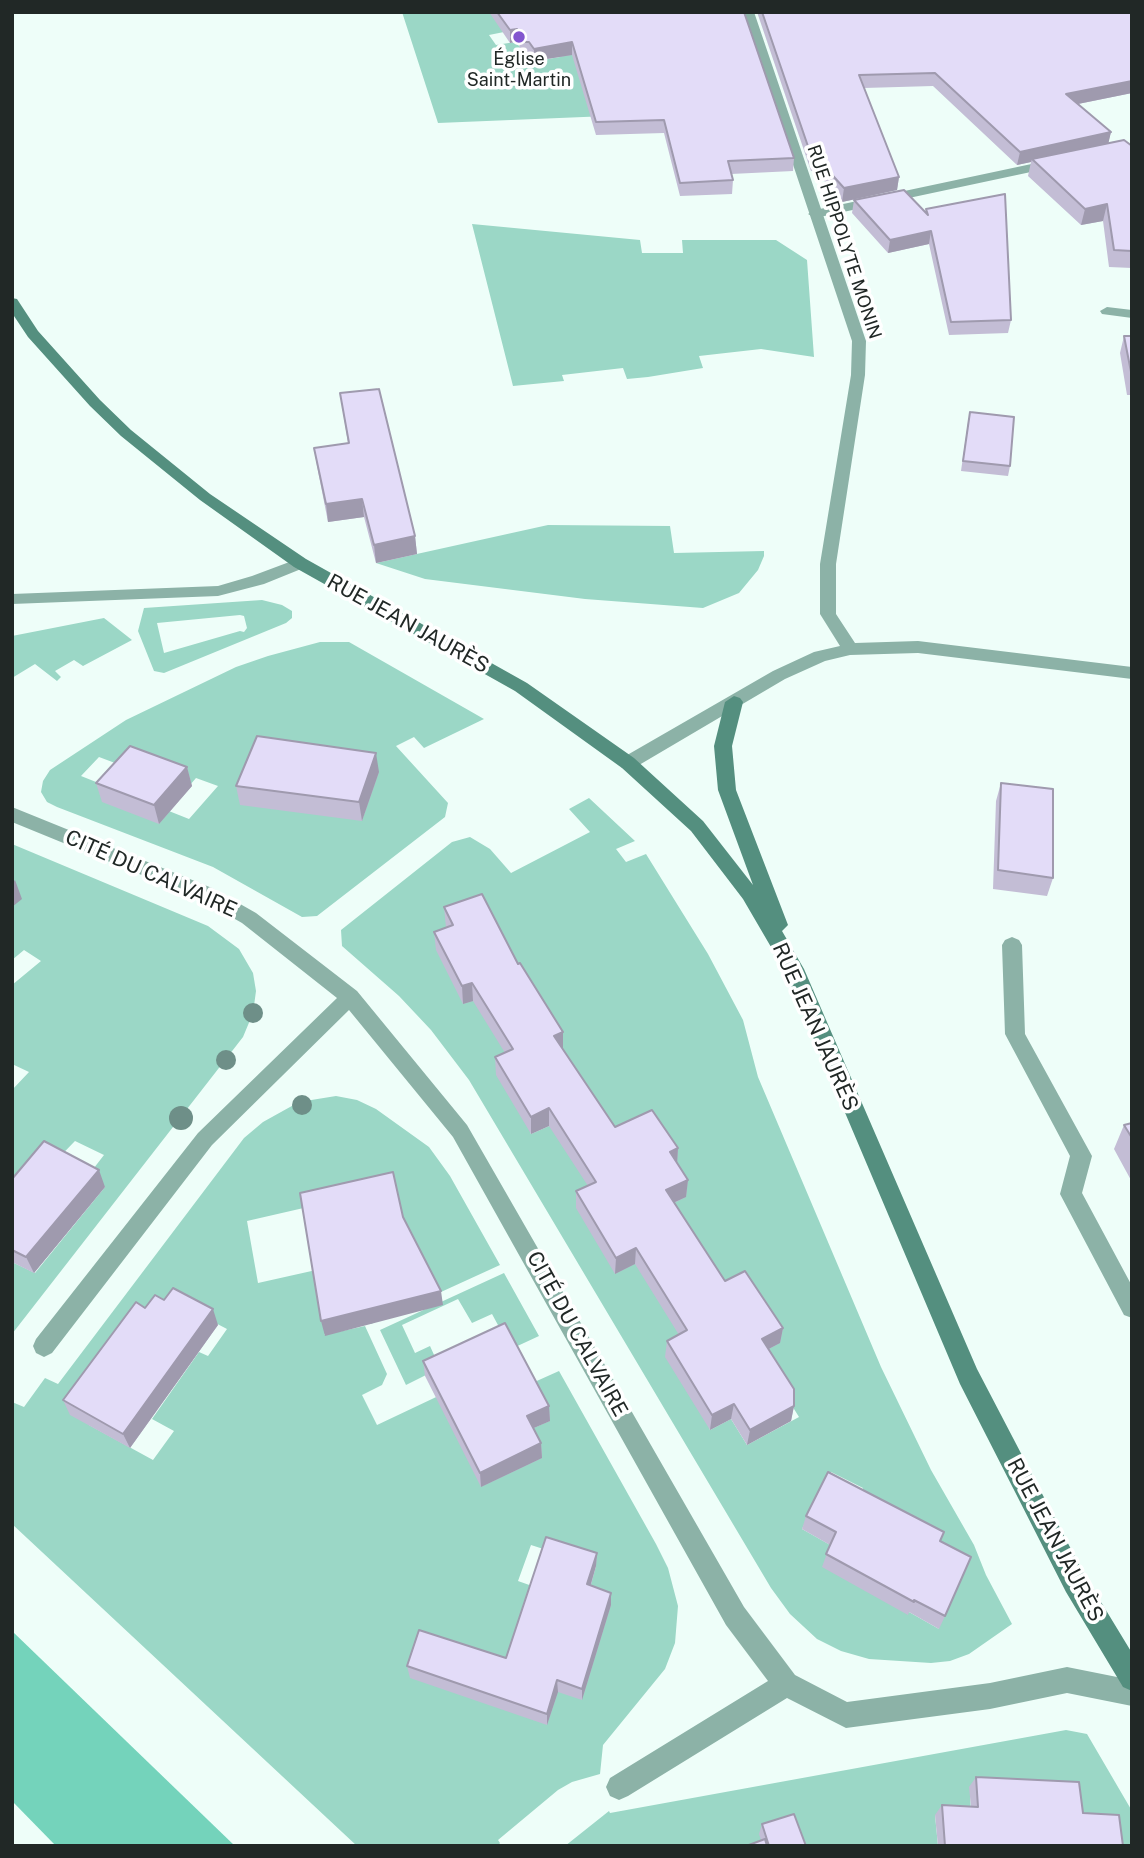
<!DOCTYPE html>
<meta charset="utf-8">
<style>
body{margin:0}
#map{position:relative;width:1144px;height:1858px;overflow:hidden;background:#eefef9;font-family:"Public Sans",sans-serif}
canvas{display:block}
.frame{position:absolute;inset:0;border:14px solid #212826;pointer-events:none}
</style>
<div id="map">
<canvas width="1144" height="1858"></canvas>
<div class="frame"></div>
</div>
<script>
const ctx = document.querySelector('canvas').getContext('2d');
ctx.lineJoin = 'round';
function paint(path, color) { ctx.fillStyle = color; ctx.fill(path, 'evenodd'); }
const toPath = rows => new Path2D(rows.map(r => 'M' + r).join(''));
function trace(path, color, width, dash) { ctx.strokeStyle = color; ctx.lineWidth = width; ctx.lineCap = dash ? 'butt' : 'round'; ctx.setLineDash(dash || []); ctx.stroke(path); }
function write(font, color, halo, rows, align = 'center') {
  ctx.font = font + ' "Public Sans",sans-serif'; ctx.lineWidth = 7; ctx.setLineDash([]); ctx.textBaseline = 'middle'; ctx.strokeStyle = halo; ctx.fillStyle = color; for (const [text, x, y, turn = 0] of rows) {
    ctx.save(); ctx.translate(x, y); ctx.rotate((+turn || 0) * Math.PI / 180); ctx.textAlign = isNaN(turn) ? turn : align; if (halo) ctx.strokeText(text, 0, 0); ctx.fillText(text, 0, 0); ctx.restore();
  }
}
const green = toPath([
 [402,12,491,12,509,31,489,35,496,45,515,42,535,61,560,57,538,18,632,115,438,123],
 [472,224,640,240,642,253,683,253,682,240,776,240,807,260,814,357,761,349,699,356,703,368,648,377,627,379,623,368,562,375,564,381,513,386],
 [548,525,670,526,674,553,764,551,764,556,758,570,739,593,703,608,585,599,425,579,376,563],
 [262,600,282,605,292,611,292,618,286,623,164,673,154,671,138,631,144,608],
 [240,615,244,616,247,628,244,632,240,631,164,653,157,623],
 [104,618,132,640,83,666,74,660,55,671,61,677,57,681,35,664,12,678,12,636],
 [320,642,349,642,484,719,424,748,414,737,396,746,448,803,445,817,317,916,302,917,213,867,57,807,47,802,41,792,43,781,50,770,126,720,236,667,268,656],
 [99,757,131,769,190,785,196,778,218,786,189,819,81,776],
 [374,784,362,820,272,808],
 [589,798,635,841,616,849,626,862,646,854,708,954,743,1020,758,1077,881,1367,931,1470,974,1545,986,1575,1012,1624,969,1654,950,1661,931,1663,869,1659,841,1651,817,1639,790,1614,771,1588,469,1080,431,1030,399,996,342,946,341,930,452,842,470,837,490,849,511,873,590,832,569,809],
 [514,1067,549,1126,531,1134],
 [685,1346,781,1388,799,1417,747,1445,731,1419,710,1430],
 [831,1472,863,1488,856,1503,939,1629,909,1612,832,1546,802,1529],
 [12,844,208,926,239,949,253,973,256,991,253,1013,243,1037,12,1334,12,1262,35,1273,105,1187,87,1177,104,1155,75,1141,12,1206,12,1090,29,1072,12,1064,12,985,41,961,24,950,12,960],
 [336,1096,357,1100,376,1109,429,1147,450,1176,500,1265,371,1324,365,1300,324,1335,365,1326,387,1374,382,1385,362,1395,377,1425,451,1390,527,1431,549,1421,530,1384,559,1371,656,1544,668,1568,678,1606,675,1643,665,1669,603,1745,600,1774,572,1782,558,1790,498,1840,500,1843,498,1846,357,1846,12,1524,12,1402,24,1407,45,1378,58,1384,244,1138,263,1122,299,1102],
 [395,1187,334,1266,258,1283,247,1221],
 [179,1304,227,1329,208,1356,199,1352,152,1419,174,1431,153,1460,89,1425],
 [531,1545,596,1566,587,1597,507,1670,535,1587,518,1581],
 [504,1273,539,1336,511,1349,492,1314,472,1323,458,1299,402,1325,415,1353,430,1346,440,1368,406,1385,380,1330],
 [1066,1730,1087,1734,1132,1811,1132,1846,1112,1846,970,1787,971,1817,935,1815,938,1846,565,1846,609,1811,610,1813]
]);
const forest = toPath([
 [12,1631,235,1846,56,1846,12,1801]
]);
const minor = toPath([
 [1055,159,1061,163,1059,166,815,218,808,214,815,210,1055,159],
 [1107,307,1132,310,1132,318,1102,314,1100,311,1107,307],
 [300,558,308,563,306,567,264,584,218,596,12,604,12,594,218,586,252,576,300,558],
 [12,807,212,888,256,913,357,991,467,1125,744,1607,795,1675,847,1702,990,1683,1067,1667,1132,1680,1132,1706,1067,1693,990,1709,846,1728,787,1698,628,1796,619,1800,610,1796,606,1787,610,1778,768,1681,726,1625,453,1137,349,1010,212,1145,52,1353,44,1357,36,1353,33,1346,36,1339,198,1133,337,998,242,923,198,898,12,822,12,807],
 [1012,937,1019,940,1022,945,1025,1034,1092,1156,1082,1193,1132,1286,1132,1318,1124,1315,1060,1194,1070,1156,1005,1034,1002,945,1005,940,1012,937]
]);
const tertiary = toPath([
 [742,12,754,12,866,341,865,375,836,564,836,614,855,643,918,641,1132,667,1132,679,918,653,850,655,825,661,785,679,634,768,622,768,619,763,622,758,773,671,814,652,840,646,820,614,820,564,851,375,852,341,742,12]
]);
const secondary = toPath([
 [12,298,17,299,38,331,100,400,131,430,210,494,306,559,527,683,634,758,703,821,753,885,718,790,714,746,725,702,734,696,740,698,743,702,732,746,736,790,788,925,782,931,804,969,977,1369,1084,1574,1132,1653,1132,1691,1123,1687,1066,1592,960,1384,785,971,743,899,691,831,622,768,515,691,294,567,200,500,121,436,90,406,28,337,12,313,12,298]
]);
const trees = [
 [253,1013,10],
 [226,1060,10],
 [302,1105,10],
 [181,1118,12]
];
const wall = toPath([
 [489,12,744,12,794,158,793,171,731,174,733,180,732,194,680,196,664,133,596,135,572,55,534,61,530,55,522,55,518,41,510,43],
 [757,12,1132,12,1132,93,1078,104,1111,132,1108,143,1132,146,1132,268,1109,267,1103,221,1081,225,1028,176,1031,162,1017,165,933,86,864,88,899,177,897,190,842,202,815,170,811,171],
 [854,200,926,213,926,209,1011,320,1008,333,949,335,929,244,888,253,852,213],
 [1124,336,1132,336,1132,395,1127,395,1120,353],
 [340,393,415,536,417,554,376,563,364,517,328,522,317,466,314,448,348,443],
 [968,422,1010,466,1008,476,961,471],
 [187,767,192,786,159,824,102,802,96,783],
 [379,772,362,821,240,805,236,786],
 [1001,783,1053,878,1047,896,993,889,996,801],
 [444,907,518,964,563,1032,563,1049,615,1127,678,1148,677,1163,688,1180,686,1197,674,1203,725,1281,783,1328,780,1343,769,1349,794,1406,791,1421,747,1445,731,1419,710,1430,665,1357,667,1341,679,1335,635,1264,615,1274,576,1208,576,1191,588,1186,549,1126,531,1134,496,1075,495,1057,505,1053,473,1001,463,1004,436,950,434,932,446,928],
 [1132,1123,1132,1182,1114,1149,1124,1125],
 [12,1179,105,1187,34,1273,12,1262],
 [164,1300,218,1325,130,1448,70,1415,63,1400,145,1308],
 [423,1361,549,1406,550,1421,533,1428,541,1443,542,1458,481,1487,425,1376],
 [806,1516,940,1541,945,1616,939,1629,909,1612,908,1615,822,1567,830,1545,802,1529],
 [597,1553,596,1566,591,1585,611,1605,582,1700,558,1692,547,1725,410,1678,407,1666,506,1658],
 [976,1777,1083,1813,1123,1846,938,1846,935,1815,942,1805,971,1807,969,1787],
 [762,1824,806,1846,746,1846,761,1840,759,1834]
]);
const shadedWall = toPath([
 [517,29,518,41,510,43,510,30],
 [572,42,572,55,534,61,534,49],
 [1132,81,1132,93,1063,107,1066,94],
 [1111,132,1108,145,1032,159,1031,162,1017,165,1020,152],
 [899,177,897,190,842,202,844,188],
 [1107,204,1103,221,1081,225,1085,209],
 [931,231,929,244,888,253,890,240],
 [362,499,364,517,328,522,326,504],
 [415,536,417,554,376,563,374,545],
 [376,753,379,772,362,821,359,802],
 [187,767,192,786,159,824,154,805],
 [15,880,22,899,12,907,12,883],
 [472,983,473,1001,463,1004,462,986],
 [563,1032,563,1050,554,1036],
 [549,1108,549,1126,531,1134,531,1117],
 [678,1148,677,1165,670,1152],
 [99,1170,105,1187,34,1273,26,1257],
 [688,1180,686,1197,664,1207,666,1190],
 [636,1248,635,1264,615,1274,616,1258],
 [441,1291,443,1305,325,1336,321,1321],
 [213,1309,218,1325,130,1448,123,1434],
 [783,1328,780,1343,759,1354,762,1339],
 [734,1404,731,1419,710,1430,712,1415],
 [549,1406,550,1421,527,1431,527,1416],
 [794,1406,791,1421,747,1445,750,1430],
 [541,1443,542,1458,481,1487,480,1473],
 [597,1553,596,1566,587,1597,587,1584],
 [611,1593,611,1605,582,1700,582,1689],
 [557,1680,558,1692,547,1725,547,1714]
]);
const building = toPath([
 [497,12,744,12,794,158,728,161,733,180,680,183,664,120,596,122,572,42,534,49,529,42,522,42,517,29,510,30,497,12],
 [762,12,1132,12,1132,81,1066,94,1111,132,1020,152,935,73,859,75,899,177,844,188,816,157,812,158,762,12],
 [1124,140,1132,146,1132,251,1114,250,1107,204,1085,209,1032,159,1124,140],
 [904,190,928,215,926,209,1005,194,1011,320,951,322,931,231,890,240,854,200,904,190],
 [1124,336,1132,336,1132,377,1124,336],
 [379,389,415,536,374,545,362,499,326,504,314,448,349,443,340,393,379,389],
 [970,412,1014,417,1010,466,963,461,970,412],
 [257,736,376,753,359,802,236,786,257,736],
 [130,746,187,767,154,805,96,783,130,746],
 [1001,783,1053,789,1053,878,998,870,1001,783],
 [482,894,518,964,520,963,563,1032,554,1036,615,1127,652,1110,678,1148,670,1152,688,1180,666,1190,725,1281,745,1271,783,1328,762,1339,794,1389,794,1406,750,1430,734,1404,712,1415,667,1341,687,1330,636,1248,616,1258,576,1191,596,1182,549,1108,531,1117,495,1057,513,1049,472,983,462,986,434,932,453,925,444,907,482,894],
 [1132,1123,1132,1138,1124,1125,1132,1123],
 [44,1141,99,1170,26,1257,12,1250,12,1179,44,1141],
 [393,1172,403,1217,441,1291,321,1321,300,1193,393,1172],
 [173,1288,213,1309,123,1434,63,1400,136,1302,145,1308,155,1295,164,1300,173,1288],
 [505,1323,549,1406,527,1416,541,1443,480,1473,423,1361,505,1323],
 [828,1472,944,1532,940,1541,971,1557,945,1616,914,1600,914,1602,826,1554,836,1532,806,1516,828,1472],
 [546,1537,597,1553,587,1584,611,1593,582,1689,557,1680,547,1714,407,1666,419,1630,506,1658,546,1537],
 [976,1777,1079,1782,1083,1813,1119,1815,1123,1846,945,1846,942,1805,978,1807,976,1777],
 [794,1814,806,1846,769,1846,762,1824,794,1814],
 [765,1839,767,1846,746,1846,765,1839]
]);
const markers = [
 [519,37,7,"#8356cf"]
];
const farPoinames = [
 ["Église",519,59],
 ["Saint-Martin",519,80]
];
const farStreetnames = [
 ["RUE HIPPOLYTE MONIN",844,242,72]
];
const streetNames = [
 ["RUE JEAN JAURÈS",408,624,29],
 ["CITÉ DU CALVAIRE",151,874,24],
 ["RUE JEAN JAURÈS",815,1027,66],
 ["CITÉ DU CALVAIRE",577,1334,61],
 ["RUE JEAN JAURÈS",1055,1540,62]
];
paint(green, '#9bd7c6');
paint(forest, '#74d3bb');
paint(minor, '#8cb2a7');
paint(tertiary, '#8cb2a7');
paint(secondary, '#548f7f');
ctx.fillStyle = '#6e8f88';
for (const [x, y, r] of trees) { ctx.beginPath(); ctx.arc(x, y, r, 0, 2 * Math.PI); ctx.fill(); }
paint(wall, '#c3bdd5');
paint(shadedWall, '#9f9aae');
paint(building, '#e3dcf8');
trace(building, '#9f9aae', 2);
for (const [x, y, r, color] of markers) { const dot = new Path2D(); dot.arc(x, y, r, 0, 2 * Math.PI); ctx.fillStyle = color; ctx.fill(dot); trace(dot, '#fff', 2.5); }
write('18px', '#212826', '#fff', farPoinames);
write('18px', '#212826', '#fff', farStreetnames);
write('21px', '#212826', '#fff', streetNames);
</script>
